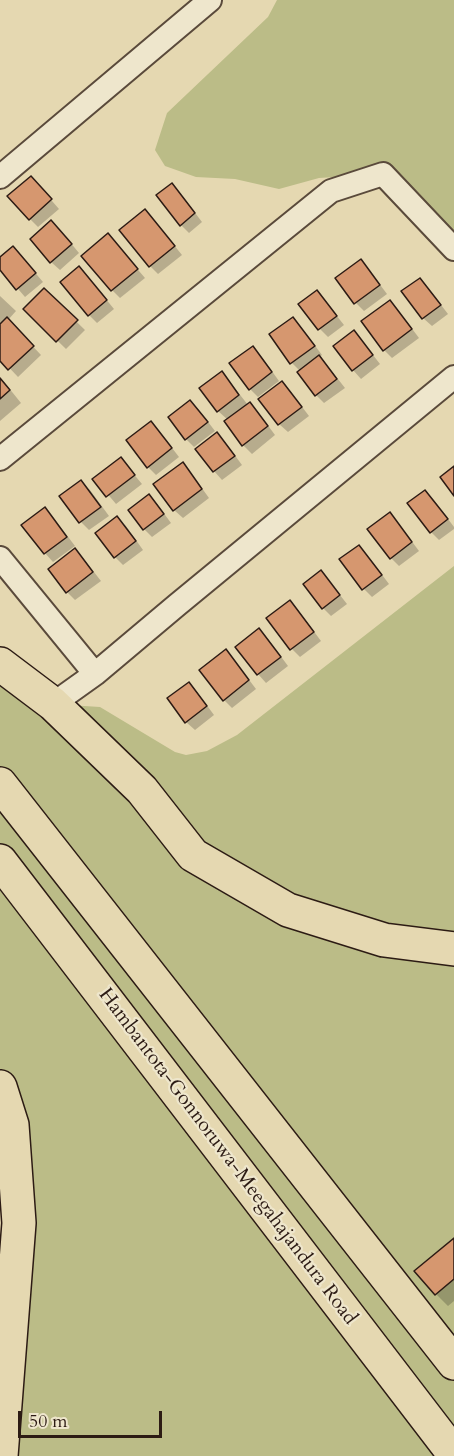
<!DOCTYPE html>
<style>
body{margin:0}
#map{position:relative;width:454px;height:1456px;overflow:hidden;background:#e5d8b1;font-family:Cardo,serif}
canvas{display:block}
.scale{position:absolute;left:18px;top:1411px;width:144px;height:27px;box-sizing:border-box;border:3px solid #2c1b14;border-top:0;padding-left:8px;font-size:18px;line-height:21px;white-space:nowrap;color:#2c1b14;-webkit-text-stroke:4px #eee6cc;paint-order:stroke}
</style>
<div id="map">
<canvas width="454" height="1456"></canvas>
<div class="scale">50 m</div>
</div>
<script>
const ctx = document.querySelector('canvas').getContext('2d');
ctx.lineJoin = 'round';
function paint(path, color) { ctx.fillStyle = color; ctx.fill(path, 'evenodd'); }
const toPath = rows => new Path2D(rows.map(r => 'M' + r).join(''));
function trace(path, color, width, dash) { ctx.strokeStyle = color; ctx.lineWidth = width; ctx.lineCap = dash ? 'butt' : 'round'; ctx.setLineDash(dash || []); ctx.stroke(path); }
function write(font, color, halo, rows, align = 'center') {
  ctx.font = font + ' Cardo,serif'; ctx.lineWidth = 4.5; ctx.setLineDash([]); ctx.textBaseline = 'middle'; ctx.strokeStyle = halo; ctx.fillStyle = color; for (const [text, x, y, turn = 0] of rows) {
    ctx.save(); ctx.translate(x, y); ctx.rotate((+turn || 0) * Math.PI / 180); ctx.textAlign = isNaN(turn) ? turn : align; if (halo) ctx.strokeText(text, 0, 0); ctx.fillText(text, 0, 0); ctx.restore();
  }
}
const green = toPath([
 [277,0,454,0,454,249,383,174,319,178,279,189,235,179,196,177,165,166,155,150,167,113,268,17],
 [454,566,454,1456,1,1456,19,1223,0,1087,0,664,53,704,100,707,175,752,186,755,207,751,237,735]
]);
const shadow = toPath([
 [39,186,59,209,38,227,30,219],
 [180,193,202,222,189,233,181,225],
 [153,219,182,255,158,274,150,266],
 [60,230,79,253,60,270,51,262],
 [116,244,145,278,120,298,112,290],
 [21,256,43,282,25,297,0,268,0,259],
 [361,261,369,270,387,294,364,311,356,303,337,279],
 [87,276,114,309,97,323,89,315],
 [420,280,428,288,448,314,432,326,423,318],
 [44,290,85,330,66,349,25,309],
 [317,292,325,301,344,325,328,337,320,329,301,304],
 [0,296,16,311,8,320,41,355,18,377,0,358],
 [389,302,398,310,419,338,392,358,384,350],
 [293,319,301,327,322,355,319,357,327,365,345,388,324,403,316,395,300,371,292,363],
 [362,341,380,364,361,379,353,370],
 [252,348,261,356,279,381,258,397,250,389],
 [221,373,230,382,248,405,250,404,258,412,275,435,252,454,243,445,226,422,228,420,218,411],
 [0,377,21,403,0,421],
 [282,383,290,391,309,416,288,432,279,424],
 [190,402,199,410,215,431,194,447,186,439],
 [151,423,159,431,179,457,156,475,148,467],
 [225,442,242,465,222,480,214,471],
 [121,459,142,484,116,504,95,479],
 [182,464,191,473,209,498,183,518,174,510],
 [81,482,90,490,109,516,89,530,81,522,61,496],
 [425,492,434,500,454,527,454,529,439,540,431,532],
 [148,496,157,504,171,523,152,537,144,529],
 [44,509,53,517,75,546,53,562,45,553],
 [390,514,398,523,419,551,399,566,391,558],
 [117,518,126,526,143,550,123,565,115,557],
 [359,547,367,555,389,584,372,597,364,589,341,559],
 [75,550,83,558,101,581,75,600,67,592],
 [321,572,329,581,347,604,331,616,323,608],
 [290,602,298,610,321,641,300,657,292,649,268,618],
 [259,630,268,639,288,666,266,683,258,674],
 [234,660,256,689,232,708,224,700],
 [188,684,197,692,214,715,195,730,186,722],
 [454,1240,454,1301,448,1306,436,1294]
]);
const building = toPath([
 [31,176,52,199,29,220,7,196,31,176],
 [172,183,195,213,180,226,156,195,172,183],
 [145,209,175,246,149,267,119,230,145,209],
 [51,220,72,244,50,263,30,239,51,220],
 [108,233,138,269,111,291,81,256,108,233],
 [13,246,36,273,16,290,0,270,0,257,13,246],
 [361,259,380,285,354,304,335,278,361,259],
 [79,266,107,300,88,316,60,282,79,266],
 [420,278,441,305,422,319,401,291,420,278],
 [44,288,78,320,56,342,23,309,44,288],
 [317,290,337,316,318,330,298,304,317,290],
 [390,300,412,329,383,351,361,321,390,300],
 [7,317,34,346,8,370,0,361,0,324,7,317],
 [293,317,315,346,290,364,269,334,293,317],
 [354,330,373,355,352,371,333,346,354,330],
 [253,346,272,372,249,390,229,363,253,346],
 [319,355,337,379,315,396,297,372,319,355],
 [222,371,239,395,217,412,199,388,222,371],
 [0,378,10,390,0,399,0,378],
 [282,381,302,407,278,425,258,399,282,381],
 [190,400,208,422,185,440,168,417,190,400],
 [250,402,268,426,242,446,224,421,250,402],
 [151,421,172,448,147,468,126,440,151,421],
 [217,432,235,456,213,472,195,449,217,432],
 [121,457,135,475,106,497,92,479,121,457],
 [183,462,202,489,173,511,153,484,183,462],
 [454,466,454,496,440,477,454,466],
 [81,480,101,507,79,523,59,496,81,480],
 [425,490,448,519,430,533,407,503,425,490],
 [149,494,164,514,143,530,128,510,149,494],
 [45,507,67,537,44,554,21,525,45,507],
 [390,512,412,542,390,559,367,529,390,512],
 [117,516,136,541,114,558,95,533,117,516],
 [359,545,382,575,362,590,339,559,359,545],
 [75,548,93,572,66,593,48,569,75,548],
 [321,570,340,595,322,609,303,584,321,570],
 [290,600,314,632,290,650,266,618,290,600],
 [259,628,281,657,257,675,235,647,259,628],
 [226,649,249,680,223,701,199,670,226,649],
 [189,682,207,706,185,723,167,698,189,682],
 [454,1238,454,1279,435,1295,414,1271,454,1238]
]);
const street = toPath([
 [0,177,210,0],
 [0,459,331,191,383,174,454,249],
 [0,558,95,674],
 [53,704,95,674,177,605,454,377]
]);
const primary = toPath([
 [0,664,53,704,142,790,193,855,288,910,384,940,454,949],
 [0,784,454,1363],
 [0,861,454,1454],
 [0,1087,12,1125,19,1223,1,1456]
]);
const streetNames = [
 ["Hambantota-Gonnoruwa-Meegahajandura Road",227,1157,53]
];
paint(green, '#bbbc87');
paint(shadow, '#0003');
paint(building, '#d6976f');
trace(building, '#2c1b14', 1.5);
trace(street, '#5a4a3b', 26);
trace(primary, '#2c1b14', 36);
trace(street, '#eee6cc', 22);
trace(primary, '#e5d8b1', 33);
write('20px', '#2c1b14', '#eee6cc', streetNames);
</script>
